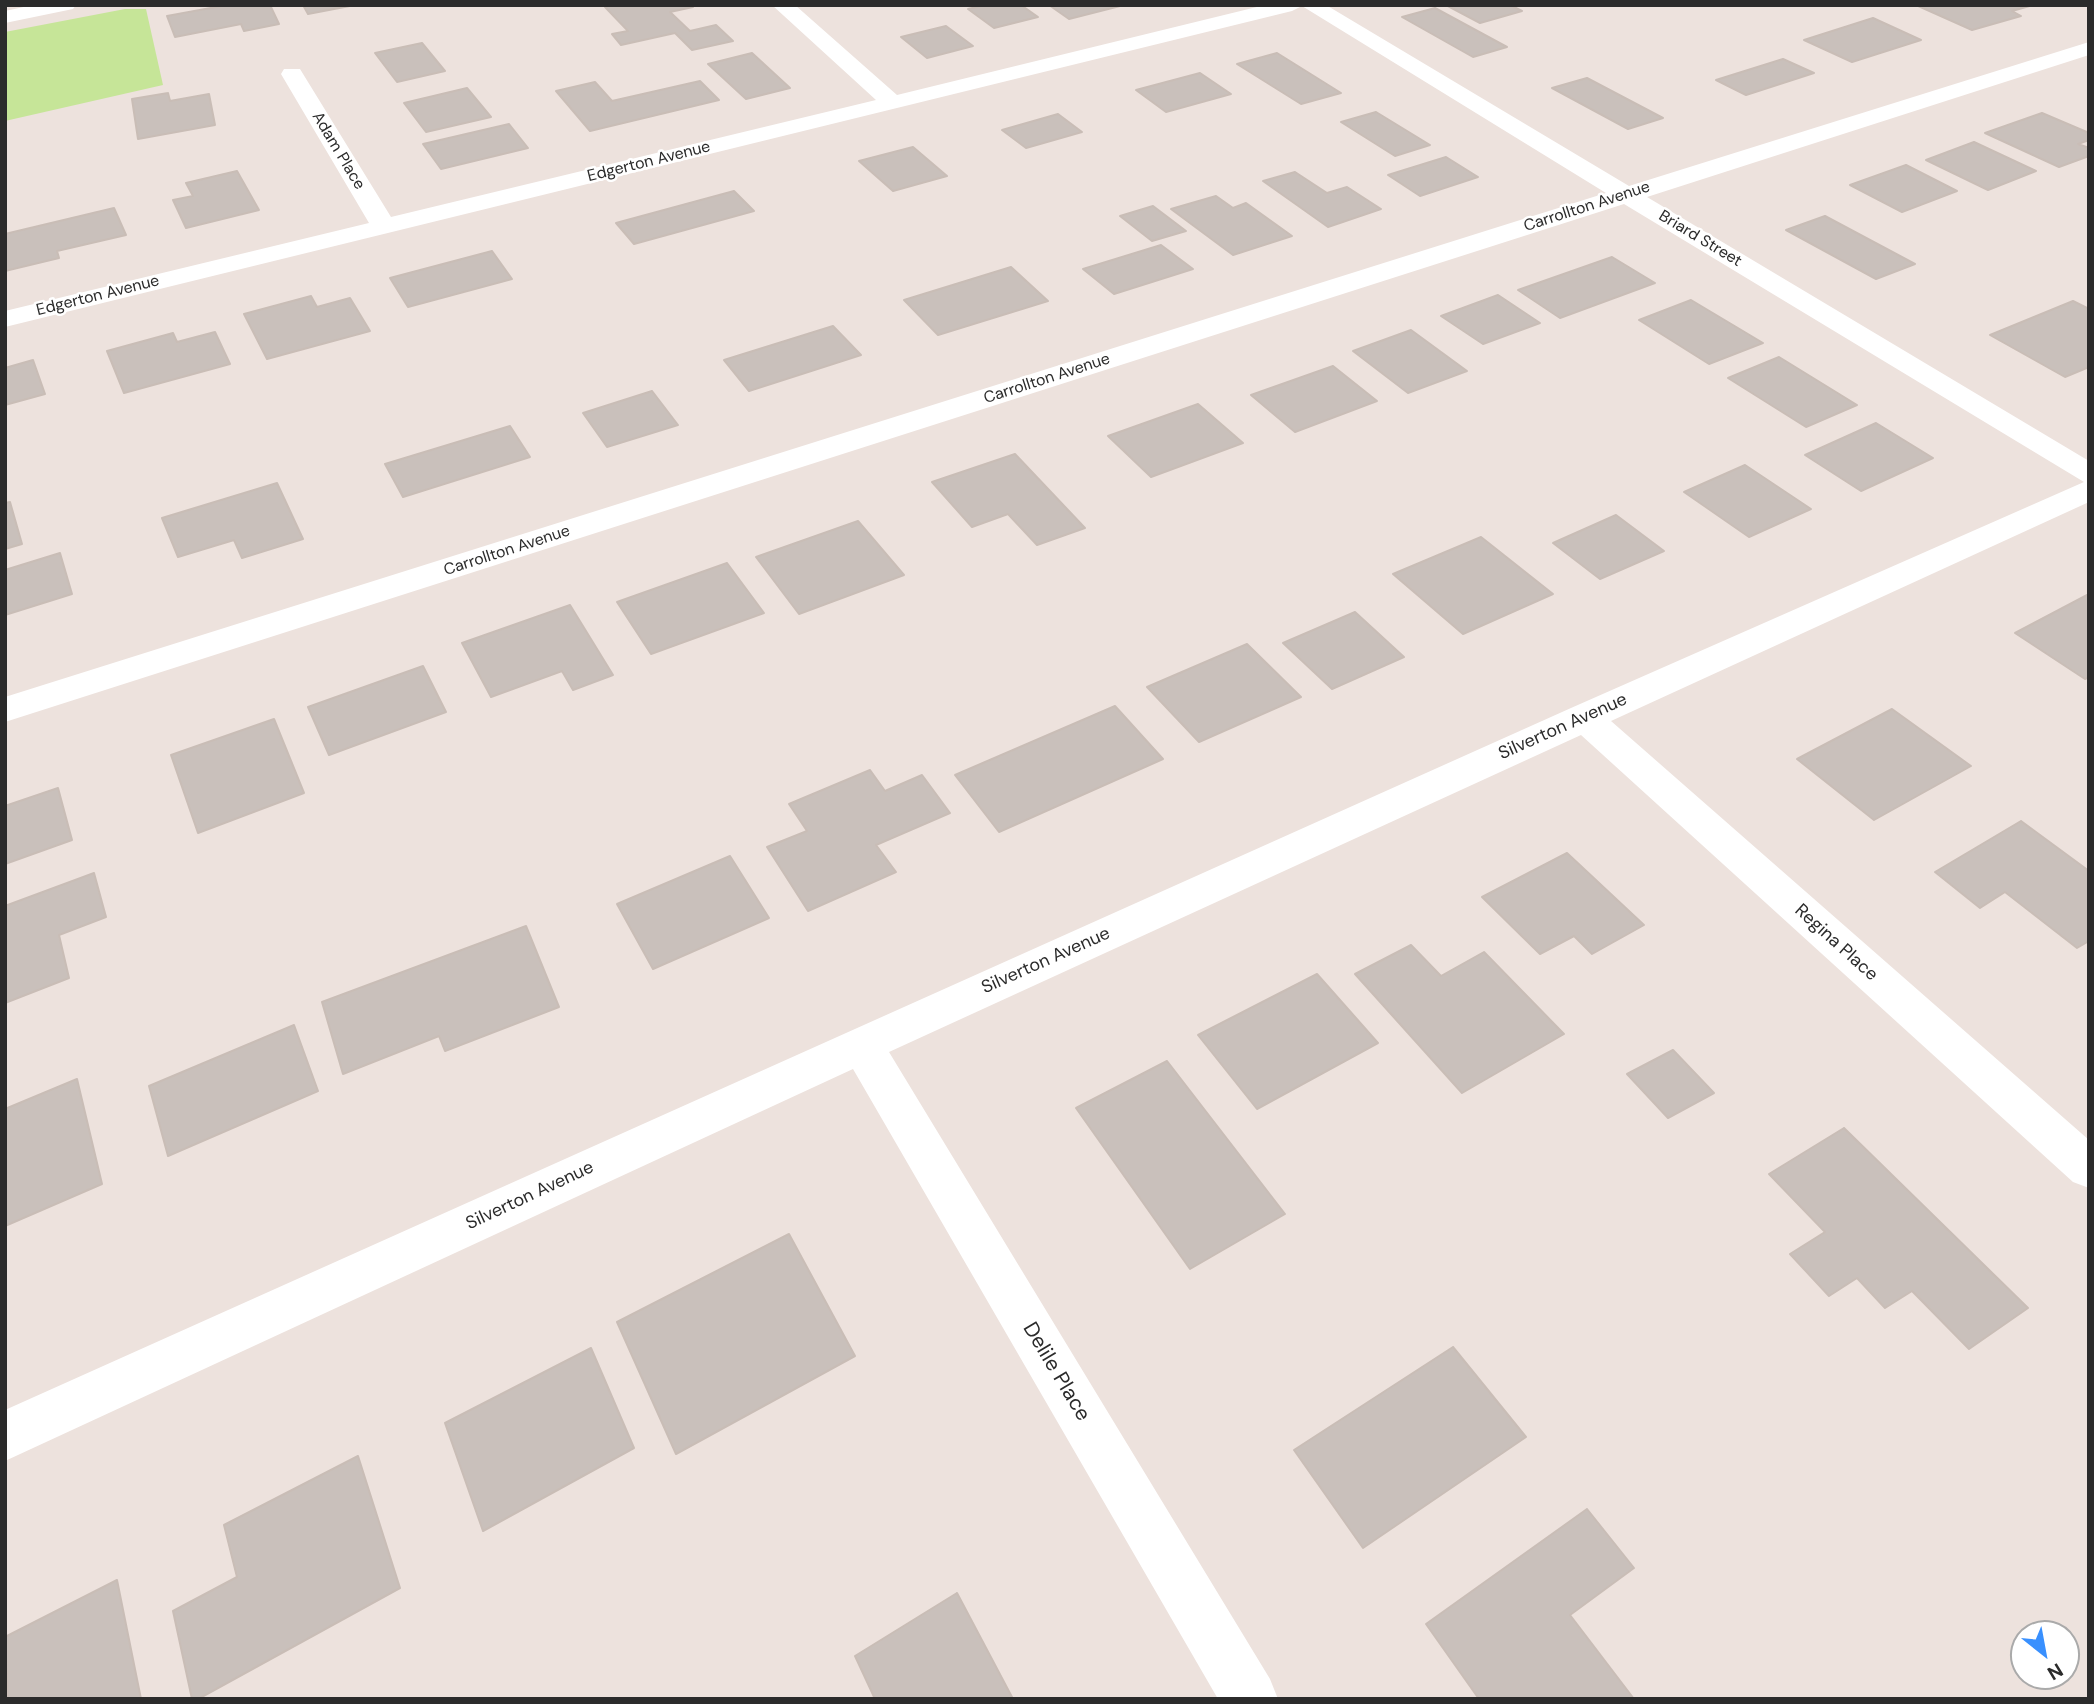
<!DOCTYPE html>
<style>
body{margin:0}
#map{position:relative;width:2094px;height:1704px;overflow:hidden;background:#ede2dd;font-family:"DM Sans",sans-serif}
canvas{display:block}
.frame{position:absolute;inset:0;border:7px solid #2b2b2b;pointer-events:none}
.north{position:absolute;left:2010px;top:1620px;width:70px;height:70px;box-sizing:border-box;background:#fff;border:2px solid #aaa;border-radius:50%;rotate:149deg;font-size:19px;font-weight:700;line-height:28px;text-align:center;color:#2b2b2b}
.north::after{content:'';display:block;margin:auto;width:24px;height:32px;background:#3990fe;clip-path:polygon(50% 0,100% 100%,50% 72%,0 100%)}
</style>
<div id="map">
<canvas width="2094" height="1704"></canvas>
<div class="frame"></div>
<div class="north">N</div>
</div>
<script>
const ctx = document.querySelector('canvas').getContext('2d');
ctx.lineJoin = 'round';
function paint(path, color) { ctx.fillStyle = color; ctx.fill(path, 'evenodd'); }
const toPath = rows => new Path2D(rows.map(r => 'M' + r).join(''));
function trace(path, color, width, dash) { ctx.strokeStyle = color; ctx.lineWidth = width; ctx.lineCap = dash ? 'butt' : 'round'; ctx.setLineDash(dash || []); ctx.stroke(path); }
function write(font, color, halo, rows, align = 'center') {
  ctx.font = font + ' "DM Sans",sans-serif'; ctx.lineWidth = 5; ctx.setLineDash([]); ctx.textBaseline = 'middle'; ctx.strokeStyle = halo; ctx.fillStyle = color; for (const [text, x, y, turn = 0] of rows) {
    ctx.save(); ctx.translate(x, y); ctx.rotate((+turn || 0) * Math.PI / 180); ctx.textAlign = isNaN(turn) ? turn : align; if (halo) ctx.strokeText(text, 0, 0); ctx.fillText(text, 0, 0); ctx.restore();
  }
}
const green = toPath([
 [125,9,146,9,163,85,5,121,5,32]
]);
const building = toPath([
 [227,5,270,5,279,24,244,31,241,24,175,37,167,16,227,5],
 [303,5,355,5,308,14,303,5],
 [611,5,691,5,693,7,670,12,690,31,716,25,733,41,692,50,675,33,621,45,612,34,628,31,605,7,611,5],
 [985,5,1021,5,1038,17,994,28,968,9,985,5],
 [1049,5,1124,5,1069,19,1049,5],
 [1446,5,1510,5,1522,11,1480,23,1446,5],
 [1916,5,2033,5,2012,11,2021,16,1972,30,1916,5],
 [1435,8,1507,47,1473,57,1402,17,1435,8],
 [1873,18,1921,40,1852,62,1804,40,1873,18],
 [946,26,973,46,927,58,901,37,946,26],
 [422,43,445,71,397,82,375,53,422,43],
 [752,53,790,88,746,99,708,64,752,53],
 [1277,53,1341,93,1301,104,1237,64,1277,53],
 [1783,59,1814,73,1746,95,1716,80,1783,59],
 [1200,73,1231,94,1166,112,1136,90,1200,73],
 [1587,78,1663,118,1628,129,1552,88,1587,78],
 [700,81,719,100,590,131,556,91,595,82,612,101,700,81],
 [467,88,491,117,426,132,404,103,467,88],
 [168,93,170,101,209,94,215,125,138,139,132,99,168,93],
 [1376,112,1430,145,1395,156,1341,122,1376,112],
 [2042,113,2089,133,2089,140,2078,144,2089,148,2089,156,2059,167,1985,133,2042,113],
 [1058,114,1082,132,1026,148,1002,130,1058,114],
 [509,124,528,148,441,169,423,144,509,124],
 [1974,142,2036,171,1988,190,1926,160,1974,142],
 [913,147,947,176,893,191,859,161,913,147],
 [1446,157,1478,177,1420,196,1388,175,1446,157],
 [1906,165,1957,191,1902,212,1850,185,1906,165],
 [237,171,259,210,186,228,173,200,193,196,186,183,237,171],
 [1295,172,1327,193,1347,187,1381,209,1328,227,1263,181,1295,172],
 [734,191,754,211,634,244,616,223,734,191],
 [1216,196,1233,208,1246,203,1292,236,1233,255,1171,209,1216,196],
 [1153,206,1186,231,1152,241,1120,216,1153,206],
 [114,208,126,235,57,251,59,258,5,271,5,234,114,208],
 [1825,216,1915,264,1876,279,1786,230,1825,216],
 [1161,245,1193,269,1114,294,1083,269,1161,245],
 [492,251,512,279,408,307,390,278,492,251],
 [1612,257,1655,283,1560,318,1518,290,1612,257],
 [1011,267,1048,301,938,335,904,300,1011,267],
 [1498,295,1540,323,1483,344,1441,316,1498,295],
 [311,296,317,307,350,298,370,331,267,359,244,314,311,296],
 [1691,300,1763,343,1709,364,1639,320,1691,300],
 [2073,301,2089,309,2089,367,2065,377,1990,335,2073,301],
 [833,326,861,355,749,391,724,360,833,326],
 [1411,330,1467,371,1408,393,1353,351,1411,330],
 [215,332,230,364,124,393,107,351,173,333,177,342,215,332],
 [1779,357,1857,405,1806,427,1728,378,1779,357],
 [33,360,45,394,5,405,5,368,33,360],
 [1333,366,1377,401,1295,432,1251,395,1333,366],
 [652,391,678,425,607,447,583,413,652,391],
 [1198,404,1243,443,1151,477,1108,436,1198,404],
 [1876,423,1933,458,1861,491,1805,455,1876,423],
 [510,426,530,457,403,497,385,464,510,426],
 [1015,454,1085,528,1037,545,1008,514,972,527,932,482,1015,454],
 [1745,465,1811,509,1749,537,1684,492,1745,465],
 [277,483,303,539,242,558,234,540,178,557,162,518,277,483],
 [10,502,22,544,5,549,5,503,10,502],
 [1616,515,1664,551,1600,579,1553,543,1616,515],
 [858,521,904,575,799,614,756,557,858,521],
 [1481,537,1553,594,1463,634,1393,574,1481,537],
 [60,553,72,594,5,615,5,570,60,553],
 [727,563,764,613,651,654,617,602,727,563],
 [2089,594,2089,677,2085,679,2015,633,2089,594],
 [570,605,613,675,573,690,562,671,491,697,462,643,570,605],
 [1355,612,1404,657,1332,689,1283,643,1355,612],
 [1247,644,1301,697,1199,742,1147,687,1247,644],
 [423,666,446,712,329,755,308,707,423,666],
 [1115,706,1163,759,999,832,955,775,1115,706],
 [1892,709,1971,766,1874,820,1797,759,1892,709],
 [274,719,304,793,198,833,171,755,274,719],
 [870,770,885,791,922,775,950,813,876,845,896,872,808,911,767,847,807,831,789,804,870,770],
 [58,788,72,840,5,864,5,806,58,788],
 [2021,821,2089,871,2089,941,2077,948,2005,892,1980,908,1935,872,2021,821],
 [1567,853,1644,925,1592,954,1574,936,1540,954,1482,897,1567,853],
 [730,856,769,918,653,969,617,904,730,856],
 [94,873,106,917,59,935,69,978,5,1003,5,906,94,873],
 [526,926,559,1007,445,1051,439,1036,343,1074,322,1002,526,926],
 [1411,945,1441,976,1484,952,1564,1034,1462,1093,1355,974,1411,945],
 [1317,974,1378,1043,1257,1109,1198,1035,1317,974],
 [294,1025,318,1091,168,1156,149,1086,294,1025],
 [1673,1050,1714,1093,1668,1118,1627,1074,1673,1050],
 [1167,1061,1285,1214,1190,1269,1076,1108,1167,1061],
 [77,1079,102,1184,5,1226,5,1109,77,1079],
 [1844,1128,2028,1308,1969,1349,1912,1291,1885,1308,1857,1278,1829,1296,1790,1254,1825,1232,1769,1174,1844,1128],
 [789,1234,855,1356,676,1454,617,1322,789,1234],
 [1453,1347,1526,1437,1363,1548,1294,1450,1453,1347],
 [591,1348,634,1448,483,1531,445,1423,591,1348],
 [358,1456,400,1588,198,1699,192,1699,173,1611,237,1577,224,1525,358,1456],
 [1587,1509,1634,1568,1570,1615,1634,1699,1479,1699,1426,1624,1587,1509],
 [117,1580,141,1699,8,1699,5,1637,117,1580],
 [957,1593,1013,1699,875,1699,855,1656,957,1593]
]);
const street = toPath([
 [33,5,76,5,73,9,5,23,5,11,33,5],
 [772,5,795,5,897,95,1265,5,1326,5,1629,186,2089,42,2089,55,1647,197,2089,461,2089,502,1611,721,2089,1140,2089,1188,2073,1182,1581,735,889,1052,1270,1679,1278,1699,1218,1699,853,1069,5,1461,5,1410,1571,708,2084,482,1624,204,5,722,5,697,1606,193,1302,6,1292,11,5,327,5,311,369,223,281,74,284,69,300,69,391,217,876,100,772,5]
]);
const farStreetnames = [
 ["Adam Place",338,151,59],
 ["Edgerton Avenue",649,162,-14],
 ["Carrollton Avenue",1587,207,-18],
 ["Briard Street",1700,239,31],
 ["Edgerton Avenue",98,296,-14],
 ["Carrollton Avenue",1047,379,-18],
 ["Carrollton Avenue",507,551,-18]
];
const streetNames = [
 ["Silverton Avenue",1563,727,-24],
 ["Regina Place",1836,943,42],
 ["Silverton Avenue",1046,961,-24],
 ["Silverton Avenue",530,1196,-25]
];
const nearStreetnames = [
 ["Delile Place",1056,1372,59]
];
paint(green, '#c6e598');
paint(building, '#c9c0bb');
trace(building, '#c9bdb6', 2);
paint(street, '#fff');
write('16px', '#2b2b2b', '#fff', farStreetnames);
write('18px', '#2b2b2b', '#fff', streetNames);
write('21px', '#2b2b2b', '#fff', nearStreetnames);
</script>
